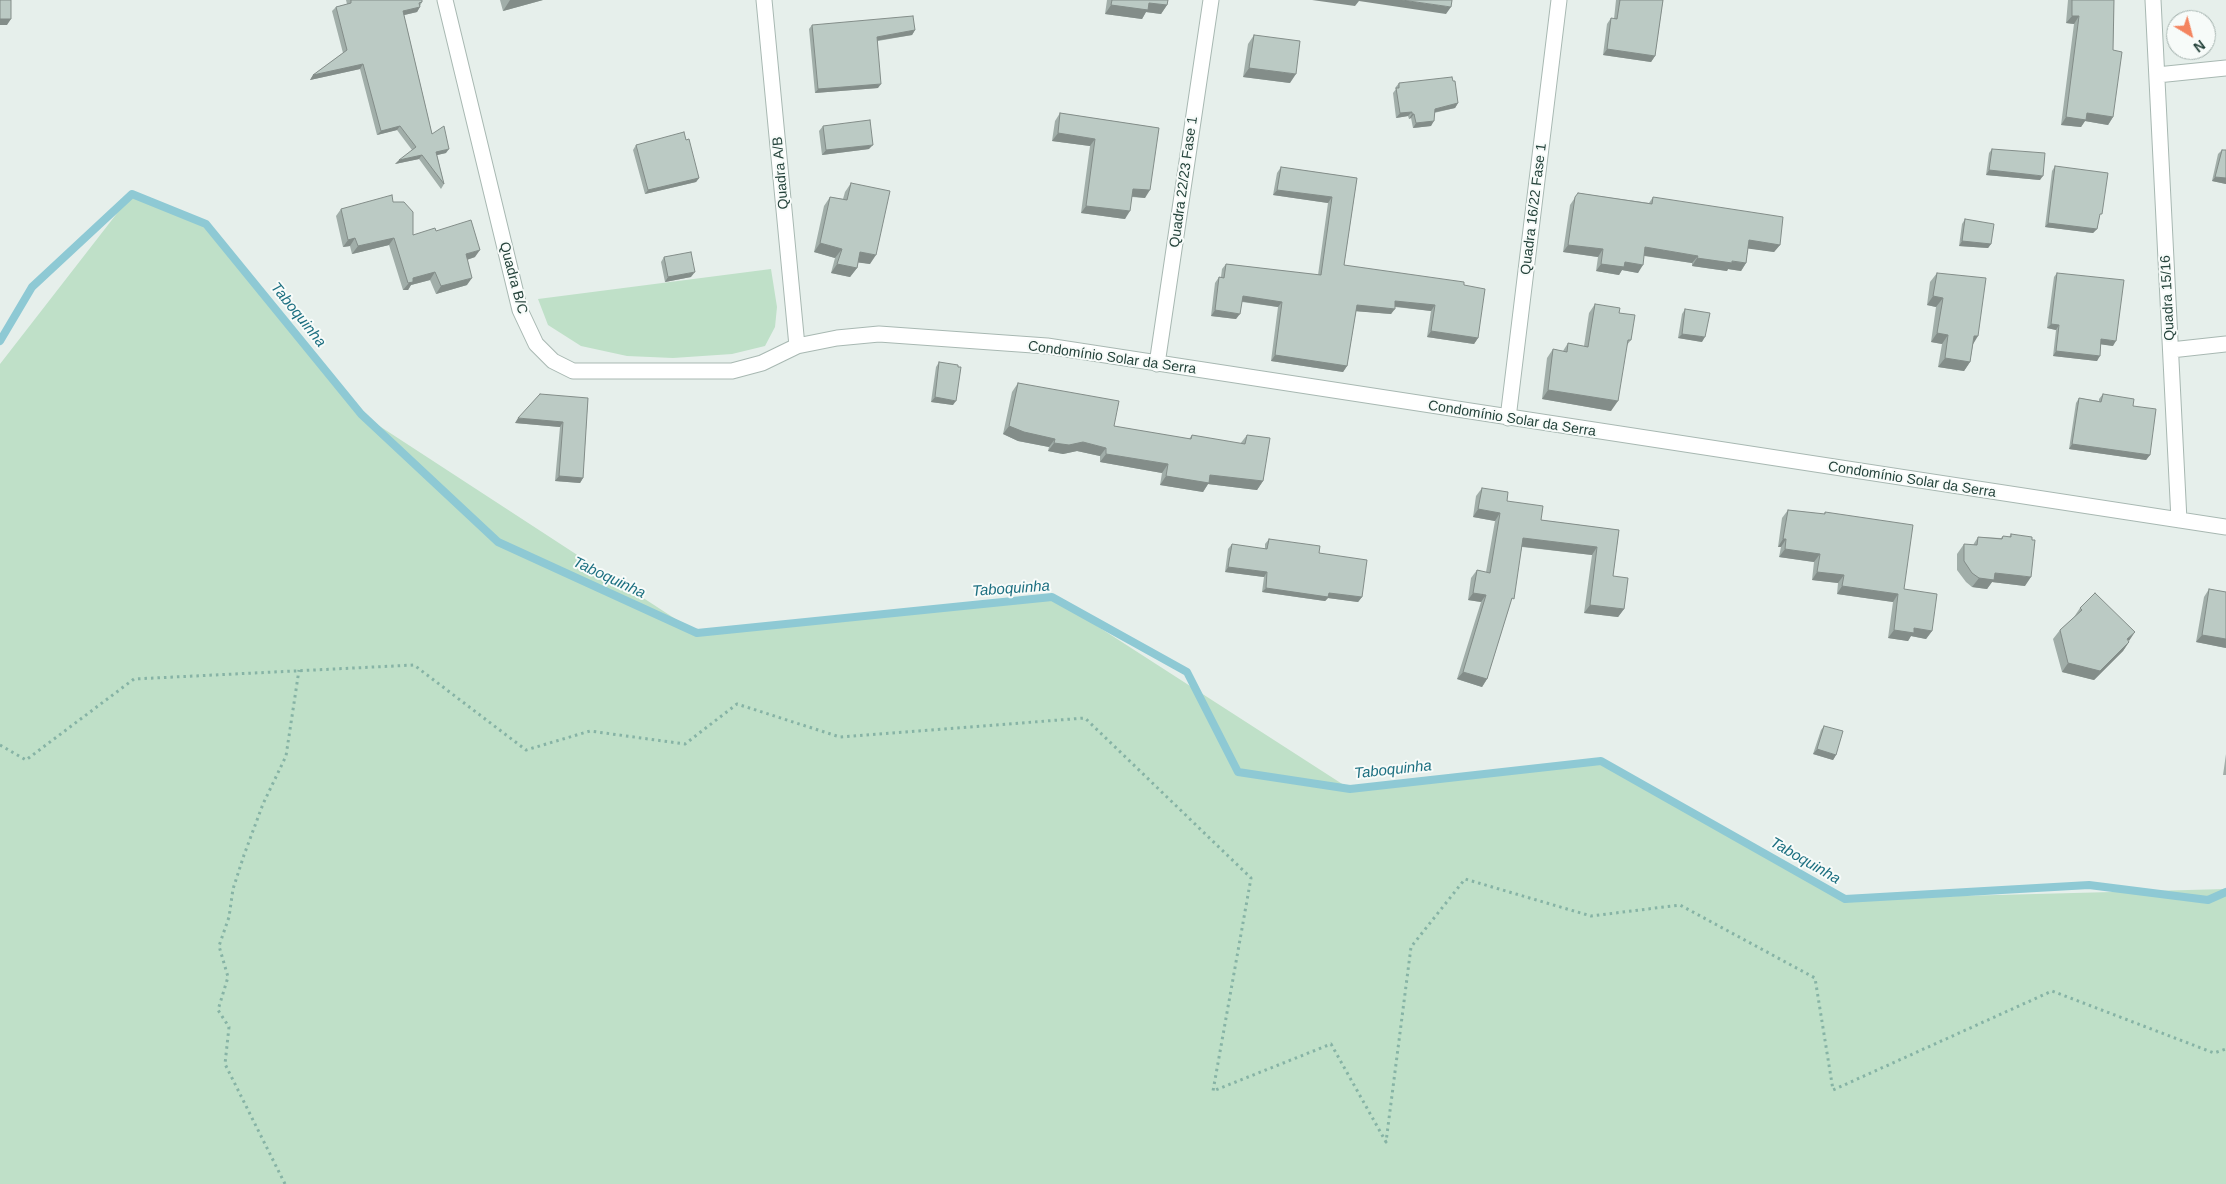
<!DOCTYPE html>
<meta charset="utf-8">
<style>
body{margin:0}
#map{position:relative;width:2226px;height:1184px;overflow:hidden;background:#e6efeb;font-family:Arial,sans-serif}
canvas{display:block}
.north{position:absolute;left:2166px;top:10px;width:50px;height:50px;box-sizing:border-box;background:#f7fbf9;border:1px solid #a3b1ad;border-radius:50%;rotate:143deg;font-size:14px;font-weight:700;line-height:20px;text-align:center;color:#24423a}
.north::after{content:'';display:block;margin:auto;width:18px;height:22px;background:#f4845f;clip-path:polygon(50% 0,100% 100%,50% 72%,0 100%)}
</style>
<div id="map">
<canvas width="2226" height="1184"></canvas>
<div class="north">N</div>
</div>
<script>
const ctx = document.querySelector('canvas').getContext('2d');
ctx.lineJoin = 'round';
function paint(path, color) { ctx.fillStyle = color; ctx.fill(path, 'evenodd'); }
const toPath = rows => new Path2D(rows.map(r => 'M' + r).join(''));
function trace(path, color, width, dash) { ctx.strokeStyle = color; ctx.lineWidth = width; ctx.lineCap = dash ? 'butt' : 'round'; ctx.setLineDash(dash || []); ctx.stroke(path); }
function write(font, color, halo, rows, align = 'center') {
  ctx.font = font + ' Arial,sans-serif'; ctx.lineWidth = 4; ctx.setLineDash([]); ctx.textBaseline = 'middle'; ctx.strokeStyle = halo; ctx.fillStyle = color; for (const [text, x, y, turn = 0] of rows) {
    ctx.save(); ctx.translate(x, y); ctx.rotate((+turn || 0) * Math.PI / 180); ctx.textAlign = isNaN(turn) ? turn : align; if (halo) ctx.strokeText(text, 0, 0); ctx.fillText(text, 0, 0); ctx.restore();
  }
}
const green = toPath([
 [132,194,206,224,361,414,697,633,1052,597,1350,789,1601,761,1845,899,2226,889,2226,1184,0,1184,0,364],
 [771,269,777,307,775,327,765,346,732,354,673,358,627,356,581,346,548,325,538,299]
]);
const stream = toPath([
 [0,341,32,287,132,194,206,224,361,414,498,542,697,633,1052,597,1187,672,1238,772,1350,789,1601,761,1845,899,2089,885,2208,900,2226,892]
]);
const path = toPath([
 [0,745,26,760,134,679,414,665,526,750,590,731,685,744,737,704,840,737,1085,718,1251,878,1213,1091,1331,1044,1386,1142,1411,947,1465,879,1591,916,1680,905,1815,978,1833,1090,2052,991,2214,1053,2226,1049],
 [285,1184,225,1064,229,1027,218,1010,228,977,219,946,229,917,233,889,244,855,263,804,286,756,299,670]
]);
const minor = toPath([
 [445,0,520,310,536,344,553,361,573,371,732,371,762,363,797,346,837,338,879,334,1047,346,2226,527],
 [764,0,797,346],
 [2153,0,2179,520],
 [2157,75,2226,68],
 [2171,350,2226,344],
 [1157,364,1211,0],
 [1508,418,1559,0]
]);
const wall = toPath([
 [346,0,422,0,422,2,417,12,404,15,432,134,446,153,437,155,444,184,441,189,419,159,395,164,412,150,397,130,377,135,360,69,310,80,313,75,343,53,332,11,336,7,347,4],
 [500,0,543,0,503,11],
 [1107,0,1168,0,1167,5,1161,14,1146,12,1142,19,1105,14],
 [1616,0,1663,0,1655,56,1651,62,1603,55,1607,24,1611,18,1614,19],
 [2068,0,2114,0,2113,50,2113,117,2108,125,2085,121,2081,127,2061,125,2074,24,2066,23],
 [812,25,915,30,912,35,878,41,878,88,815,93,809,29],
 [1254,35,1290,83,1243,77,1248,44],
 [1399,83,1458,103,1455,108,1434,113,1431,126,1413,128,1411,118,1409,119,1408,116,1396,118,1393,93,1396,89,1395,88],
 [1060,113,1159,128,1145,198,1132,197,1125,219,1081,213,1090,146,1052,141,1055,121],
 [823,126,869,149,822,155,819,131],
 [686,140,699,178,696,182,645,194,633,150,636,145],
 [1992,149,2040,180,1986,175,1989,153],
 [2222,150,2226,184,2212,181,2218,154],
 [2055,166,2099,219,2097,229,2093,233,2045,227,2052,171],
 [1281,167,1357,178,1344,265,1464,285,1478,338,1474,344,1427,337,1431,311,1395,307,1391,314,1356,311,1347,366,1343,372,1271,361,1278,307,1242,302,1236,319,1211,316,1215,283,1219,277,1221,277,1222,269,1226,264,1318,275,1328,203,1273,195,1277,173],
 [851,183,870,264,858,262,857,268,850,277,831,273,835,258,814,252,824,206,830,197,843,199,845,192],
 [1578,193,1649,203,1653,197,1780,245,1774,252,1748,248,1746,263,1741,271,1728,269,1727,271,1692,266,1692,263,1644,256,1638,273,1622,270,1619,275,1596,271,1598,257,1563,252,1570,205],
 [393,202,413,235,436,231,475,257,467,260,467,285,436,294,430,280,411,285,408,290,403,290,389,245,352,254,350,246,343,247,336,216,341,209],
 [1965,219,1991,244,1988,248,1959,246,1962,224],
 [664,257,691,277,665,282,661,262],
 [1937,273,1973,344,1970,362,1964,371,1938,367,1942,344,1931,342,1936,307,1927,305,1930,282],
 [2057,273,2113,346,2101,344,2097,361,2053,356,2056,330,2047,328,2054,277],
 [1595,304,1619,313,1631,340,1627,345,1611,411,1542,399,1547,358,1553,349,1563,351,1568,343,1584,346,1589,313],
 [1685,309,1702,342,1678,338,1682,314],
 [939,362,953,405,931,402,936,367],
 [1018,383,1114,426,1189,439,1192,435,1240,444,1247,435,1263,481,1257,490,1208,484,1203,492,1160,485,1162,473,1100,462,1100,456,1077,451,1063,454,1048,451,1049,447,1018,441,1003,434,1012,392],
 [2103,394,2133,406,2150,455,2146,460,2069,449,2076,403,2079,398,2099,401,2099,399],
 [588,398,583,478,580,483,555,481,560,427,515,423],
 [1482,488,1507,501,1541,520,1619,530,1613,576,1624,609,1618,617,1584,613,1592,555,1522,547,1510,604,1487,679,1482,687,1457,679,1481,602,1468,600,1471,578,1477,570,1486,572,1495,521,1473,517,1476,496],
 [1788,510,1824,514,1825,512,1904,589,1932,631,1926,639,1911,636,1908,641,1888,638,1893,602,1837,594,1838,583,1812,580,1814,562,1779,557,1781,547,1778,547,1782,518],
 [2011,534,2025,586,1992,582,1987,589,1972,587,1966,582,1957,570,1957,554,1964,544,1973,545,1978,537,2001,538,2003,536,2009,537],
 [1269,539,1319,553,1362,597,1358,602,1328,598,1325,601,1262,592,1264,577,1225,572,1228,549,1232,544,1265,549,1265,544],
 [2209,589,2226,648,2196,642,2204,597],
 [2080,608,2129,642,2123,651,2094,680,2062,672,2053,639,2060,630,2074,617],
 [1824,726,1836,755,1833,760,1813,754,1821,730],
 [2226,754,2226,775,2223,775]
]);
const shadedWall = toPath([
 [510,0,543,0,503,11],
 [1312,0,1402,0,1451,7,1446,14,1359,1,1355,6],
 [1149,3,1167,5,1161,14,1146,12,1142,19,1105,14,1111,5],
 [420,7,417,12,400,16,403,11],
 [2072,16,2079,16,2074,24,2066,23],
 [0,19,11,19,7,25,0,25],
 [915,30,912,35,874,41,877,37],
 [1607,49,1655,56,1651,62,1603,55],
 [363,64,360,69,310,80,313,75],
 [1249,68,1296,74,1290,83,1243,77],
 [881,84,878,88,815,93,818,89],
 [1458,103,1455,108,1431,113,1435,109],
 [1412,112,1408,116,1396,118,1400,113],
 [2087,113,2113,117,2108,125,2085,121,2081,127,2061,125,2066,117],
 [1412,114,1414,114,1411,118,1409,119],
 [1434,121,1431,126,1413,128,1416,123],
 [400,126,397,130,377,135,381,131],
 [1058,133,1095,139,1090,146,1052,141],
 [873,145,869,149,822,155,826,150],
 [449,149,446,153,433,156,436,152],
 [422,155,419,159,395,164,399,160],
 [1989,170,2043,176,2040,180,1986,175],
 [2215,177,2226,178,2226,184,2212,181],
 [699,178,696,182,645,194,648,190],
 [1133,189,1150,190,1145,198,1128,196],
 [1277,190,1332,197,1328,203,1273,195],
 [1086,206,1130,211,1125,219,1081,213],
 [2048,223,2097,229,2093,233,2045,227],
 [355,238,350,246,343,247,348,240],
 [394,238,389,245,352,254,358,246],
 [1749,240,1780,245,1774,252,1744,248],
 [1962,241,1991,244,1988,248,1959,246],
 [820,243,842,249,835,258,814,252],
 [1568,245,1603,249,1598,257,1563,252],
 [1645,247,1698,256,1692,263,1640,255],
 [480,250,475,257,460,262,466,254],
 [860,252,876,255,870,264,854,262],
 [1697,258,1746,263,1741,271,1728,269,1727,271,1692,266],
 [1625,262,1643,265,1638,273,1622,270,1619,275,1596,271,1601,264],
 [837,264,857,268,850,277,831,273],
 [435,272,430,280,411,285,408,290,403,290,413,278],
 [695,272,691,277,665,282,668,277],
 [472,278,467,285,436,294,441,286],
 [1243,296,1282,302,1278,307,1239,301],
 [1933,296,1943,298,1936,307,1927,305],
 [1395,301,1435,305,1431,311,1391,306],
 [1357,305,1395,309,1391,314,1353,311],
 [1215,310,1240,314,1236,319,1211,316],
 [2051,324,2059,325,2056,330,2047,328],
 [1431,331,1478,338,1474,344,1427,337],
 [1937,333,1948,335,1942,344,1931,342],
 [1682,334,1705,337,1702,342,1678,338],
 [1974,336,1978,336,1972,346],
 [2101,339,2116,341,2113,346,2098,344],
 [2056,351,2100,356,2097,361,2053,356],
 [1275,355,1347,366,1343,372,1271,361],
 [1945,358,1970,362,1964,371,1938,367],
 [1548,390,1618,401,1611,411,1542,399],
 [935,397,956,401,953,405,931,402],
 [518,418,563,422,560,427,515,423],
 [1009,426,1055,439,1049,447,1018,441,1003,434],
 [1083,442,1106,448,1100,456,1077,451,1063,454,1048,451,1054,443],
 [2072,444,2150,455,2146,460,2069,449],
 [1106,454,1168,464,1162,473,1100,462],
 [1210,475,1263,481,1257,490,1208,484,1203,492,1160,485,1166,476],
 [559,476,583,478,580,483,555,481],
 [1478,509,1500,513,1495,521,1473,517],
 [1523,538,1597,547,1592,555,1517,546],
 [1783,539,1786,539,1781,547,1778,547],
 [1785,549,1820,554,1814,562,1779,557],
 [1228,567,1267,572,1264,577,1225,572],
 [1817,572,1844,575,1838,583,1812,580],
 [1995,573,2031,577,2025,586,1992,582,1987,589,1972,587,1979,578],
 [1842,586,1898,594,1893,602,1837,594],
 [1266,588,1329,593,1362,597,1358,602,1328,598,1325,601,1262,592],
 [1473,593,1486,595,1481,602,1468,600],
 [1590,605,1624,609,1618,617,1584,613],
 [1914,628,1932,631,1926,639,1911,636,1908,641,1888,638,1894,630],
 [2135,632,2129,641,2127,639],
 [2202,635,2226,639,2226,648,2196,642],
 [2129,642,2123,651,2094,680,2062,672,2068,663],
 [1463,672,1487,679,1482,687,1457,679],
 [1817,749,1836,755,1833,760,1813,754]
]);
const building = toPath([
 [0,0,11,0,11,19,0,19,0,0],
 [351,0,422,0,422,2,419,3,420,7,403,11,432,134,444,126,449,149,436,152,444,184,422,155,399,160,416,147,400,126,381,131,363,64,313,75,347,50,336,7,351,3,351,0],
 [1112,0,1168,0,1167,5,1149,3,1148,10,1111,5,1112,0],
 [1402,0,1452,0,1451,7,1402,0],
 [1620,0,1663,0,1655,56,1607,49,1611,18,1617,19,1620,0],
 [2072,0,2114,0,2113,50,2122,52,2113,117,2087,113,2086,120,2066,117,2079,16,2072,16,2072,0],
 [913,16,915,30,877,37,881,84,818,89,812,25,913,16],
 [1254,35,1300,41,1296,74,1249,68,1254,35],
 [1452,77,1453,81,1455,81,1458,103,1435,109,1434,121,1416,123,1414,114,1412,114,1412,112,1400,113,1396,88,1399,88,1399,83,1452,77],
 [1060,113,1159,128,1150,190,1133,189,1130,211,1086,206,1095,139,1058,133,1060,113],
 [870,120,873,145,826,150,823,126,870,120],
 [684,132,686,140,689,139,699,178,648,190,636,145,684,132],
 [1992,149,2045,153,2043,176,1989,170,1992,149],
 [2222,150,2226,150,2226,178,2215,177,2222,150],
 [2055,166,2108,173,2102,214,2100,214,2097,229,2048,223,2055,166],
 [1281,167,1357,178,1344,265,1464,282,1464,285,1485,289,1478,338,1431,331,1435,305,1395,301,1395,309,1357,305,1347,366,1275,355,1282,302,1243,296,1240,314,1215,310,1219,277,1224,278,1226,264,1321,275,1332,197,1277,190,1281,167],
 [851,183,890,191,876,255,860,252,857,268,837,264,842,249,820,243,830,197,847,200,851,183],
 [1578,193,1652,204,1653,197,1783,217,1780,245,1749,240,1746,263,1732,261,1732,263,1697,258,1698,256,1645,247,1643,265,1625,262,1624,267,1601,264,1603,249,1568,245,1575,197,1578,193],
 [392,195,393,202,404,202,413,212,413,235,435,228,436,231,471,220,480,250,466,254,472,278,441,286,435,272,413,278,413,282,408,283,394,238,358,246,355,238,348,240,341,209,392,195],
 [1965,219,1994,224,1991,244,1962,241,1965,219],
 [691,252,695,272,668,277,664,257,691,252],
 [1937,273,1986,278,1978,336,1974,336,1970,362,1945,358,1948,335,1937,333,1943,298,1933,296,1937,273],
 [2057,273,2124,280,2116,341,2101,339,2100,356,2056,351,2059,325,2051,324,2057,273],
 [1595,304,1620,308,1619,313,1635,315,1631,340,1628,340,1618,401,1548,390,1553,349,1567,352,1568,343,1588,347,1595,304],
 [1685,309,1710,313,1705,337,1682,334,1685,309],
 [939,362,958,365,958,367,961,367,956,401,935,397,939,362],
 [1018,383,1119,401,1114,426,1191,439,1192,435,1245,444,1247,435,1270,438,1263,481,1210,475,1209,483,1166,476,1168,464,1106,454,1106,448,1083,442,1069,445,1054,443,1055,439,1024,432,1009,426,1018,383],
 [540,394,588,398,583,478,559,476,563,422,518,418,540,394],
 [2103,394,2134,399,2133,406,2156,409,2150,455,2072,444,2079,398,2101,402,2103,394],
 [1482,488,1508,492,1507,501,1543,506,1541,520,1619,530,1613,576,1628,578,1624,609,1590,605,1597,547,1523,538,1514,599,1512,598,1487,679,1463,672,1486,595,1473,593,1477,570,1490,573,1500,513,1478,509,1482,488],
 [1788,510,1825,514,1825,512,1913,525,1904,589,1937,594,1932,631,1914,628,1914,633,1894,630,1898,594,1842,586,1844,575,1817,572,1820,554,1785,549,1786,539,1783,539,1788,510],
 [2011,534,2032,537,2032,540,2035,540,2031,577,1995,573,1994,580,1979,578,1972,573,1964,561,1964,544,1977,545,1978,537,2002,539,2003,536,2011,537,2011,534],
 [1269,539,1320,546,1319,553,1367,560,1362,597,1329,593,1328,597,1266,588,1267,572,1228,567,1232,544,1267,549,1269,539],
 [2209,589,2226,592,2226,639,2202,635,2209,589],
 [2095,593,2135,632,2127,639,2129,642,2100,671,2068,663,2060,630,2082,610,2080,608,2095,593],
 [1824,726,1843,731,1836,755,1817,749,1824,726]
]);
const streetNames = [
 ["Quadra A/B",781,173,-95],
 ["Quadra 22/23 Fase 1",1184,182,-82],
 ["Quadra 16/22 Fase 1",1534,209,-83],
 ["Quadra B/C",513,278,75],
 ["Quadra 15/16",2168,298,-93],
 ["Condomínio Solar da Serra",1112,358,8],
 ["Condomínio Solar da Serra",1512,419,9],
 ["Condomínio Solar da Serra",1912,480,9]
];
const waterNames = [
 ["Taboquinha",298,315,51],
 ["Taboquinha",609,578,25],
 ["Taboquinha",1011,589,-4],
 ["Taboquinha",1393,770,-6],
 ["Taboquinha",1805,861,30]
];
paint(green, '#bfe0c8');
trace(stream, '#8ec9d4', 8);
trace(minor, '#a8b8b2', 17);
trace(path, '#86b3a5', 3, [2.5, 4]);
trace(minor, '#fff', 15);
paint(wall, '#a1aea9');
paint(shadedWall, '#838d89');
paint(building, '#bbcac4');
trace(building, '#838d89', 1);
write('14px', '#24423a', '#f7fbf9', streetNames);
write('italic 15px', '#1c6f80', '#f7fbf9', waterNames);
</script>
